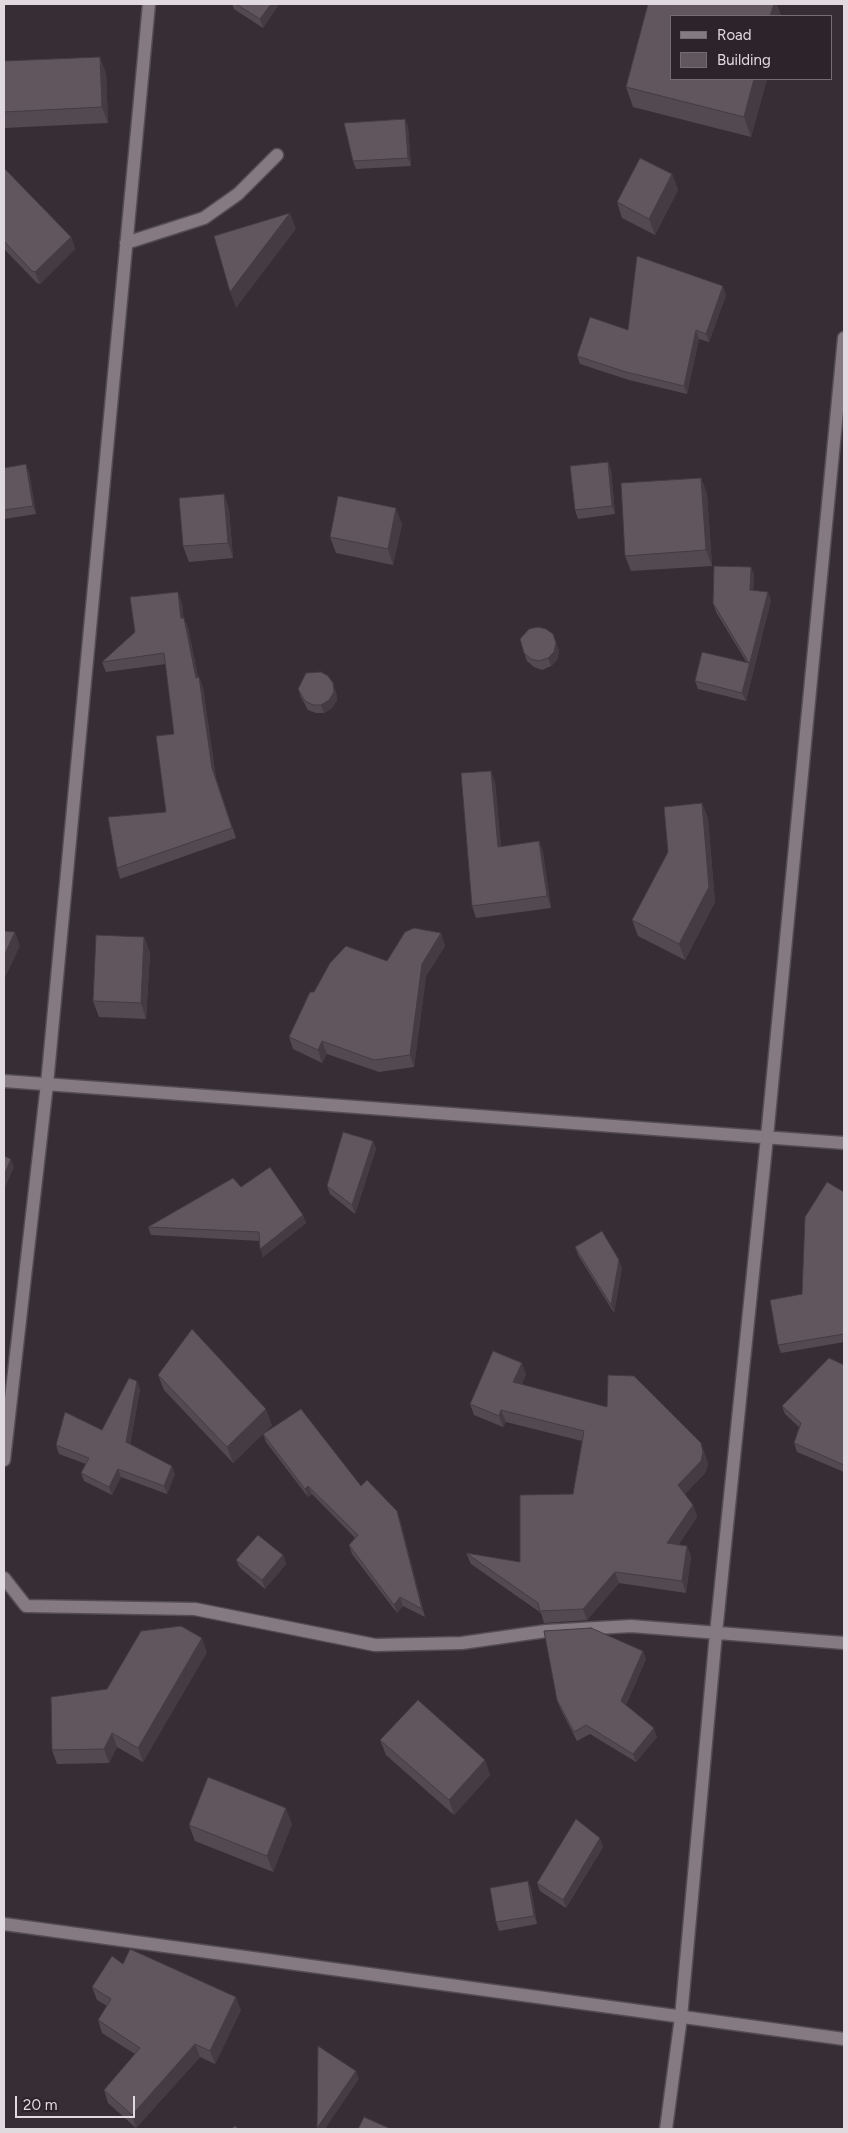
<!DOCTYPE html>
<style>
body{margin:0}
#map{position:relative;width:848px;height:2133px;overflow:hidden;background:#372d35;font-family:Figtree,sans-serif}
canvas{display:block}
.frame{position:absolute;inset:0;border:5px solid #e0dadf;pointer-events:none}
.legend{position:absolute;left:670px;top:15px;width:162px;height:65px;box-sizing:border-box;background:#2d232b;border:1px solid #756c73;margin:0;padding:6px 9px;list-style:none;font-size:15px;color:#e0dadf}
.legend li{display:flex;align-items:center;gap:10px;height:25px}
.legend b{width:25px;border:1px solid #756c73}
.scale{position:absolute;left:15px;top:2096px;width:120px;height:22px;box-sizing:border-box;border:2px solid #e0dadf;border-top:0;padding-left:6px;font-size:15px;line-height:18px;white-space:nowrap;color:#e0dadf;-webkit-text-stroke:4px #2d232b;paint-order:stroke}
</style>
<div id="map">
<canvas width="848" height="2133"></canvas>
<div class="frame"></div>
<ul class="legend">
<li><b style="height:6px;background:#857982"></b>Road</li>
<li><b style="height:14px;background:#61565e"></b>Building</li>
</ul>
<div class="scale">20 m</div>
</div>
<script>
const ctx = document.querySelector('canvas').getContext('2d');
ctx.lineJoin = 'round';
const toPath = rows => new Path2D(rows.map(r => 'M' + r).join(''));
function trace(path, color, width, dash) { ctx.strokeStyle = color; ctx.lineWidth = width; ctx.lineCap = dash ? 'butt' : 'round'; ctx.setLineDash(dash || []); ctx.stroke(path); }
function paint(path, color) { ctx.fillStyle = color; ctx.fill(path, 'evenodd'); }
const minor = toPath([
 [126,243,204,218,238,194,277,155],
 [4,1081,844,1143],
 [4,1460,47,1084,149,4],
 [4,1578,26,1606,195,1609,375,1645,462,1643,546,1631,631,1626,844,1643],
 [4,1924,844,2039],
 [666,2129,681,2017,716,1633,767,1137,844,338]
]);
const wall = toPath([
 [232,4,279,4,263,28,234,9],
 [648,4,777,4,781,16,672,16,672,79,767,79,751,137,633,107,626,87],
 [4,61,106,73,108,123,4,128],
 [405,119,408,127,411,166,356,169,353,161],
 [4,169,71,237,75,249,40,284,37,283,4,249],
 [672,174,678,190,655,235,622,218,617,202],
 [726,295,709,342,699,339,687,394,629,380,580,364,577,356,628,330],
 [608,462,611,470,615,514,578,519,575,510],
 [4,468,29,472,36,514,4,519],
 [701,478,707,494,712,566,631,571,625,556],
 [224,494,229,510,233,558,189,562,183,546],
 [402,524,393,565,336,553,330,537],
 [751,567,754,576,753,590,771,600,746,701,698,689,695,681,747,663,716,612,713,603],
 [182,603,183,618,188,628,198,677,199,677,203,688,216,778,236,838,120,879,117,868,166,812,174,734,166,664,106,672,102,662],
 [556,643,559,651,557,660,551,666,542,670,534,667,527,661,524,653],
 [298,689,336,692,337,700,332,708,324,713,316,713,308,710,301,697],
 [495,782,501,847,539,841,543,853,551,908,476,918,472,906],
 [702,803,708,819,715,902,685,960,638,936,632,920],
 [441,933,445,946,426,976,414,1067,379,1072,327,1054,322,1063,293,1049,289,1037,314,992,387,961],
 [144,937,150,953,146,1019,99,1017,93,1001],
 [373,1141,376,1149,355,1214,330,1194,327,1186],
 [844,1192,844,1342,781,1353,778,1345,802,1294],
 [303,1215,306,1223,263,1257,260,1241,151,1235,148,1227],
 [575,1247,622,1268,614,1313,578,1255],
 [844,1365,844,1472,797,1452,794,1443,799,1427,785,1414,782,1406],
 [526,1374,522,1384,701,1443,708,1464,705,1473,685,1494,693,1505,697,1517,678,1545,687,1546,691,1557,686,1593,619,1583,587,1620,544,1623,541,1613,471,1564,466,1553,520,1562,573,1494,582,1441,506,1422,503,1427,474,1415,470,1404],
 [158,1375,272,1425,263,1434,361,1486,400,1520,425,1617,403,1606,397,1613,352,1554,349,1545,355,1538,312,1494,308,1497,266,1442,263,1434,233,1463,164,1390],
 [137,1381,140,1390,130,1444,175,1474,167,1494,121,1477,112,1495,84,1481,81,1473,86,1464,59,1454,56,1445,102,1430],
 [283,1555,286,1564,265,1589,240,1568,236,1560],
 [643,1651,646,1659,626,1705,657,1737,636,1762,590,1734,577,1741,560,1708,557,1700],
 [207,1652,143,1762,117,1747,109,1763,57,1764,52,1750,107,1689],
 [380,1740,485,1760,490,1775,454,1815,386,1755],
 [292,1824,273,1872,195,1841,189,1825],
 [603,1847,566,1908,540,1891,537,1883],
 [528,1881,531,1889,537,1924,499,1931,496,1922],
 [123,1964,241,2010,215,2064,200,2057,136,2128,108,2103,104,2090,135,2054,102,2033,98,2020,107,2006,97,2000,92,1987]
]);
const shadedWall = toPath([
 [271,4,279,4,263,28,260,19],
 [774,4,777,4,781,16,770,16],
 [100,57,106,73,108,123,102,107],
 [754,79,767,79,751,137,744,117],
 [405,119,408,127,411,166,408,158],
 [672,174,678,190,655,235,649,219],
 [290,213,296,229,236,308,230,292],
 [71,237,75,249,40,284,35,272],
 [723,286,726,295,709,342,706,334],
 [696,330,699,339,687,394,684,386],
 [608,462,611,470,615,514,612,506],
 [26,464,29,472,36,514,33,506],
 [701,478,707,494,712,566,706,550],
 [224,494,229,510,233,558,228,543],
 [396,508,402,524,393,565,388,549],
 [751,567,754,576,753,598,750,590],
 [178,592,182,603,185,629,181,618],
 [768,592,771,600,746,701,742,693],
 [184,618,188,628,200,688,196,678],
 [553,634,559,651,557,660,551,666,548,658],
 [199,677,203,688,216,778,236,838,212,768],
 [333,683,336,692,337,700,332,708,324,713,321,705],
 [491,771,495,782,502,859,498,847],
 [702,803,708,819,715,902,685,960,679,944],
 [539,841,543,853,551,908,547,896],
 [15,932,20,946,4,980,4,956],
 [441,933,445,946,426,976,414,1067,410,1055,422,964],
 [144,937,150,953,146,1019,141,1003],
 [322,1041,327,1054,322,1063,318,1050],
 [373,1141,376,1149,355,1214,352,1205],
 [11,1159,14,1167,4,1190,4,1175],
 [303,1215,306,1223,263,1257,260,1249],
 [619,1260,622,1268,614,1313,611,1305],
 [522,1363,526,1374,518,1394,513,1382],
 [137,1381,140,1390,129,1450,126,1442],
 [266,1409,272,1425,233,1463,227,1447],
 [501,1410,506,1422,503,1427,499,1416],
 [701,1443,708,1464,705,1473,682,1497,678,1485],
 [172,1466,175,1474,167,1494,164,1486],
 [118,1469,121,1477,112,1495,109,1487],
 [308,1486,312,1494,308,1497,305,1489],
 [693,1505,697,1517,672,1555,667,1543],
 [397,1511,400,1520,425,1617,422,1609],
 [687,1546,691,1557,686,1593,682,1581],
 [283,1555,286,1564,265,1589,262,1580],
 [615,1572,619,1583,587,1620,583,1609],
 [400,1597,403,1606,397,1613,394,1605],
 [202,1638,207,1652,143,1762,138,1748],
 [643,1651,646,1659,624,1709,621,1701],
 [654,1728,657,1737,636,1762,633,1754],
 [112,1733,117,1747,109,1763,104,1749],
 [485,1760,490,1775,454,1815,449,1800],
 [286,1808,292,1824,273,1872,267,1856],
 [600,1838,603,1847,566,1908,563,1900],
 [528,1881,531,1889,537,1924,534,1916],
 [236,1997,241,2010,215,2064,210,2051],
 [195,2044,200,2057,136,2128,132,2115],
 [356,2071,359,2079,325,2129,318,2129,317,2128]
]);
const building = toPath([
 [236,4,271,4,260,19,236,4],
 [648,4,774,4,770,16,672,16,672,79,754,79,744,117,626,87,648,4],
 [100,57,102,107,4,112,4,61,100,57],
 [405,119,408,158,353,161,344,123,405,119],
 [640,158,672,174,649,219,617,202,640,158],
 [4,168,71,237,35,272,32,271,4,241,4,168],
 [290,213,230,292,214,236,290,213],
 [637,256,723,286,706,334,696,330,684,386,626,372,577,356,590,317,628,330,637,256],
 [608,462,612,506,575,510,570,466,608,462],
 [26,464,33,506,4,510,4,468,26,464],
 [701,478,706,550,625,556,621,483,701,478],
 [224,494,228,543,183,546,179,498,224,494],
 [338,496,396,508,388,549,330,537,338,496],
 [714,566,751,567,750,590,768,592,742,693,695,681,702,652,749,663,713,603,714,566],
 [178,592,181,618,184,618,196,678,199,677,212,768,232,828,117,868,108,817,166,812,156,736,174,734,164,653,102,662,135,632,130,597,178,592],
 [538,627,546,629,553,634,556,643,554,652,548,658,539,661,531,659,524,653,520,639,529,629,538,627],
 [321,672,328,676,333,683,334,692,329,700,321,705,313,705,305,701,298,689,306,673,321,672],
 [491,771,498,847,539,841,547,896,472,906,461,773,491,771],
 [702,803,709,887,679,944,632,920,668,852,664,807,702,803],
 [414,928,441,933,422,964,410,1055,374,1060,322,1041,318,1050,289,1037,310,992,314,992,330,963,346,946,387,961,405,932,414,928],
 [4,931,15,932,4,956,4,931],
 [96,935,144,937,141,1003,93,1001,96,935],
 [343,1132,373,1141,352,1205,327,1186,343,1132],
 [4,1156,11,1159,4,1175,4,1156],
 [270,1167,303,1215,260,1249,259,1232,148,1227,233,1178,241,1187,270,1167],
 [827,1182,844,1192,844,1334,778,1345,770,1300,802,1294,805,1217,827,1182],
 [602,1231,619,1260,611,1305,575,1247,602,1231],
 [192,1329,266,1409,227,1447,158,1375,192,1329],
 [493,1351,522,1363,513,1382,607,1407,608,1375,634,1376,701,1443,703,1452,701,1461,678,1485,693,1505,667,1543,687,1546,682,1581,615,1572,583,1609,540,1611,538,1603,466,1553,520,1562,520,1495,573,1494,584,1431,501,1410,499,1416,470,1404,493,1351],
 [829,1358,844,1365,844,1465,794,1443,801,1423,782,1406,829,1358],
 [129,1378,137,1381,126,1442,172,1466,164,1486,118,1469,109,1487,81,1473,89,1458,56,1445,65,1412,102,1430,129,1378],
 [301,1409,361,1486,367,1480,397,1511,422,1609,400,1597,394,1605,349,1545,358,1535,308,1486,305,1489,263,1434,301,1409],
 [258,1535,283,1555,262,1580,236,1560,258,1535],
 [181,1626,202,1638,138,1748,112,1733,104,1749,52,1750,51,1697,107,1689,141,1631,181,1626],
 [591,1628,643,1651,621,1701,654,1728,633,1754,586,1725,574,1732,557,1700,544,1631,591,1628],
 [418,1700,485,1760,449,1800,380,1740,418,1700],
 [208,1777,286,1808,267,1856,189,1825,208,1777],
 [576,1819,600,1838,563,1900,537,1883,576,1819],
 [528,1881,534,1916,496,1922,490,1888,528,1881],
 [130,1949,236,1997,210,2051,195,2044,132,2115,104,2090,140,2048,98,2020,111,1999,92,1987,112,1956,123,1964,130,1949],
 [318,2046,356,2071,317,2128,318,2046],
 [364,2117,391,2129,358,2129,364,2117],
 [235,2126,239,2129,231,2129,235,2126]
]);
trace(minor, '#544c53', 15);
trace(minor, '#857982', 12);
paint(wall, '#534a51');
paint(shadedWall, '#443c42');
paint(building, '#61565e');
trace(building, '#443c42', 1);
</script>
